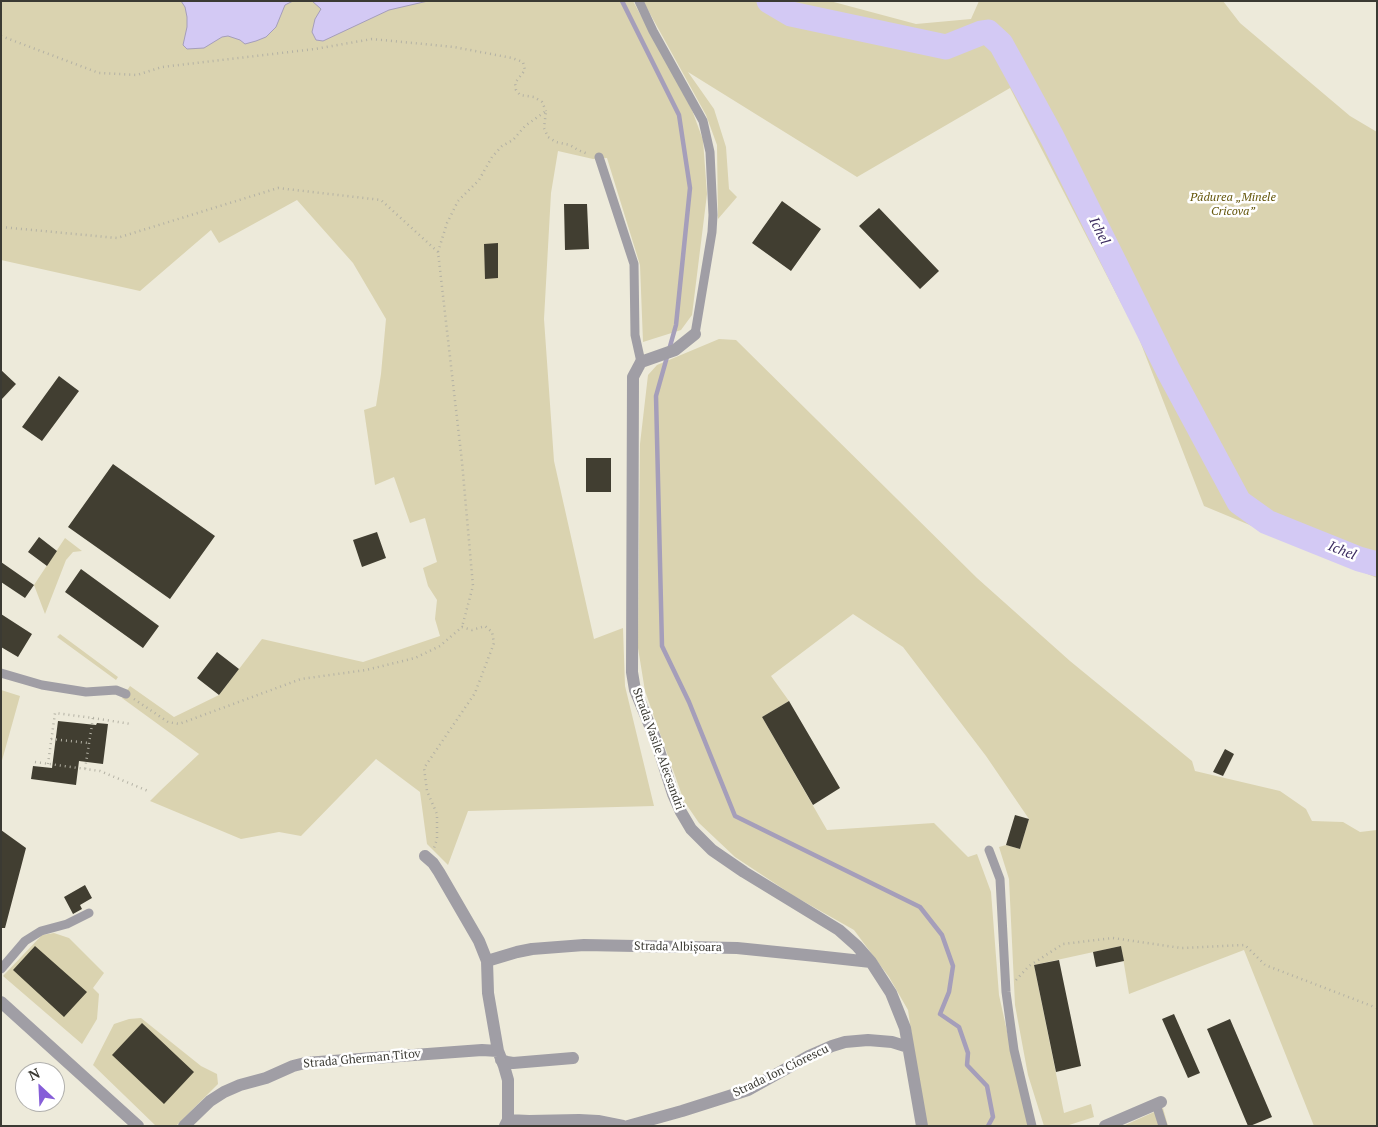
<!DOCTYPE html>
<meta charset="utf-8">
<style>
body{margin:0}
#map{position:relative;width:1378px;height:1127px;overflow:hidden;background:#edeada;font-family:"PT Serif",serif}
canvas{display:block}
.frame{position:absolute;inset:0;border:2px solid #3b3a33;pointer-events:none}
.north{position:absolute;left:15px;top:1062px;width:50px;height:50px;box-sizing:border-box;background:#fff;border:1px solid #b1b0ad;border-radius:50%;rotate:335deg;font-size:14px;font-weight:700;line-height:20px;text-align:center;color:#3b3a33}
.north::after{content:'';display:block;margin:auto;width:18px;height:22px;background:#865ed8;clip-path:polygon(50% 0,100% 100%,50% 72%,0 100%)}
</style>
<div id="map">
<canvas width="1378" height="1127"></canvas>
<div class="frame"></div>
<div class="north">N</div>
</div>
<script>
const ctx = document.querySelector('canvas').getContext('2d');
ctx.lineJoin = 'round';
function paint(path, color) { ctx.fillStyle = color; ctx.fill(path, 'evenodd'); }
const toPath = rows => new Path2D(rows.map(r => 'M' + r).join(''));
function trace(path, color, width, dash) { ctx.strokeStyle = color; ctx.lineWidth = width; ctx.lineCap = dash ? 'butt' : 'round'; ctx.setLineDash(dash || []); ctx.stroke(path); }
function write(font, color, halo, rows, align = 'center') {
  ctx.font = font + ' "PT Serif",serif'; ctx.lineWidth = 5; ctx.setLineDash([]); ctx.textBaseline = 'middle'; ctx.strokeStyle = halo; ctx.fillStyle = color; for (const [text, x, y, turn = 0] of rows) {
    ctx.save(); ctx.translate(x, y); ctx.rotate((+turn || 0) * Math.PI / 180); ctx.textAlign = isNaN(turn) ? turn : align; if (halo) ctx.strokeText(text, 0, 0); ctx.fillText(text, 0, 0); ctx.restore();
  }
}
const green = toPath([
 [1,1,633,1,692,110,703,140,707,194,692,315,681,330,643,342,640,265,607,158,593,159,558,151,551,193,544,319,554,461,594,639,623,628,625,686,654,806,468,811,448,865,427,844,420,792,376,759,301,836,279,832,241,839,150,801,161,790,199,754,122,698,130,686,174,717,219,695,262,639,363,662,440,636,435,619,437,600,428,586,423,568,437,562,425,518,410,523,394,477,375,485,364,410,376,406,381,374,386,319,353,263,297,200,219,243,211,230,140,291,1,260],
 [643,1,830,1,916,24,971,19,979,1,1223,1,1240,23,1350,116,1377,132,1377,578,1204,506,1138,336,1010,88,857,177,688,72,714,109,726,147,729,189,737,197,718,219,717,145,706,115],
 [719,339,736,340,977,578,1070,661,1192,761,1195,771,1280,791,1306,809,1312,821,1343,822,1360,832,1377,830,1377,1126,1314,1126,1244,950,1129,994,1121,946,1034,965,1064,1113,1091,1104,1094,1117,1066,1126,1044,1126,1028,1075,1015,1005,1009,879,999,847,1006,845,1020,849,1029,819,986,756,903,647,853,614,771,676,789,701,762,717,827,830,934,823,968,857,977,854,991,892,999,995,1028,1126,925,1126,908,1010,889,977,854,930,794,896,735,857,699,823,684,801,645,691,638,648,640,444,648,375,657,365],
 [65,538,82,551,73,552,66,560,45,614,34,585],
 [60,634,118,677,116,680,57,637],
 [1,690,20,696,1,764],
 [54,933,69,938,104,973,93,988,99,994,97,1019,82,1044,3,976,42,935],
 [141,1018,201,1066,217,1074,218,1084,176,1126,156,1126,93,1065,114,1024,129,1019],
 [1163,1108,1168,1126,1123,1126]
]);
const water = toPath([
 [181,1,293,1,285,5,276,27,266,37,256,41,245,44,240,40,228,36,222,37,204,48,187,49,183,45,187,27,187,17,185,7,181,1],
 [312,1,428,1,389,10,323,41,316,40,312,32,315,19,321,9,312,1]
]);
const stream = toPath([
 [622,1,679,115,690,188,676,325,656,396,662,646,689,702,735,816,920,907,942,935,953,966,949,992,940,1014,959,1027,968,1053,967,1065,987,1086,993,1117,988,1126]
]);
const river = toPath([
 [769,1,791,14,946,47,981,33,988,32,1001,44,1052,137,1168,370,1239,502,1267,522,1359,559,1377,564]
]);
const building = toPath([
 [782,201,821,229,791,271,752,243],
 [564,204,587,204,589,249,565,250],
 [879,208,939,271,920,289,859,226],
 [498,243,498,278,485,279,484,244],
 [1,370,16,384,1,400],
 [59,376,79,391,42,441,22,427],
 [586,458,611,458,611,492,586,492],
 [113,464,215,536,170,599,68,527],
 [377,532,386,558,362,567,353,540],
 [39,537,57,551,47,566,28,552],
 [1,562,34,585,25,598,1,582],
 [81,569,159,626,143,648,65,592],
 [1,614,32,634,18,657,1,647],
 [217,652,239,669,219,695,197,678],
 [789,701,840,788,813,805,762,717],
 [58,721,96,725,97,723,108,724,103,764,79,761,76,785,31,779,33,766,52,768],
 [1225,749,1234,754,1223,776,1213,772],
 [1015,815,1029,819,1020,849,1006,845],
 [1,830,26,848,5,928,1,928],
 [85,885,92,898,80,905,82,909,73,914,64,897],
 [35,946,87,992,64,1017,13,970],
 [1121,946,1124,961,1096,967,1093,952],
 [1059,960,1081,1066,1056,1072,1034,965],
 [1174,1014,1200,1073,1188,1078,1162,1019],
 [1230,1019,1272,1117,1250,1126,1248,1126,1207,1029],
 [142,1023,194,1072,164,1104,112,1055]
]);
const path = toPath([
 [1,36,99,73,137,75,162,67,315,49,372,39,454,47,512,58,523,62,525,70,515,83,516,90,520,95,534,97,542,102,546,111],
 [1,227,117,238,278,188,381,200,438,252,462,462,473,586,462,627],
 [438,252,447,223,458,201,479,180,492,157,502,146,513,140,525,126,546,111,544,128,548,137,556,142,570,145,578,150,588,154],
 [134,699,168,722,179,724,301,679,366,670,415,658,440,646,462,627,472,630,485,626,492,632,494,643,475,693,424,768,427,791,437,814,437,839,434,848],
 [93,718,131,724],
 [51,739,89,743],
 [35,762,100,771,148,791],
 [48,764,55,713,93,718,85,769],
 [1016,980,1029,966,1063,944,1113,938,1181,948,1245,945,1265,965,1377,1008]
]);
const service = toPath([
 [639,1,653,31,703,121,710,152,713,215,712,232,695,334],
 [599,157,634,264,635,335,641,362],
 [1,673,42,685,86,692,116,690,126,694],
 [989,850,1000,879,1006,992,1014,1050,1032,1126],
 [1,969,25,941,41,931,67,924,89,913],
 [1156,1104,1163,1126]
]);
const minor = toPath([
 [695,334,675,350,641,362,633,377,632,672,635,690,655,738,673,794,681,812,691,829,712,850,744,872,839,930,857,946,871,962,891,993,905,1028,922,1126],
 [425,856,433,863,439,872,479,941,487,961,488,993,498,1051,504,1066,508,1080,508,1120,505,1126],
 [487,961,517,952,532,949,584,945,737,948,816,956,871,962],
 [501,1060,507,1062,513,1063,573,1058],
 [508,1120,529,1121,579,1120,598,1121,623,1126],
 [184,1126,210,1101,224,1092,240,1085,266,1078,293,1066,305,1063,482,1050,498,1051],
 [628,1126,682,1111,748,1090,809,1056,832,1046,845,1042,868,1040,892,1042,908,1047],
 [1105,1126,1161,1102]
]);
const tertiary = toPath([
 [1,1002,138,1126]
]);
const parkNames = [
 ["Pădurea „Minele",1233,198],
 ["Cricova”",1233,212]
];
const streetNames = [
 ["Strada Vasile Alecsandri",658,749,70],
 ["Strada Albișoara",678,947,1],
 ["Strada Gherman Titov",362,1059,-5],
 ["Strada Ion Ciorescu",781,1071,-26]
];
const waterNames = [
 ["Ichel",1099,231,63],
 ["Ichel",1342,551,21]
];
paint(green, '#dad3b0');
paint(water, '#d3c9f4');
trace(water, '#a59eba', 1);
trace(stream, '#a59eba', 4.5);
trace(river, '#d3c9f4', 25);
paint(building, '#413e31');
trace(path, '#b3b1a4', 2.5, [1, 4]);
trace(service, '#a09ea5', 9);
trace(minor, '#a09ea5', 12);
trace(tertiary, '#a09ea5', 12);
write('italic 12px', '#65570c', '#fff', parkNames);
write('12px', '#3b3a33', '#fff', streetNames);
write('italic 14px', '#3c2c60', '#fff', waterNames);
</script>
